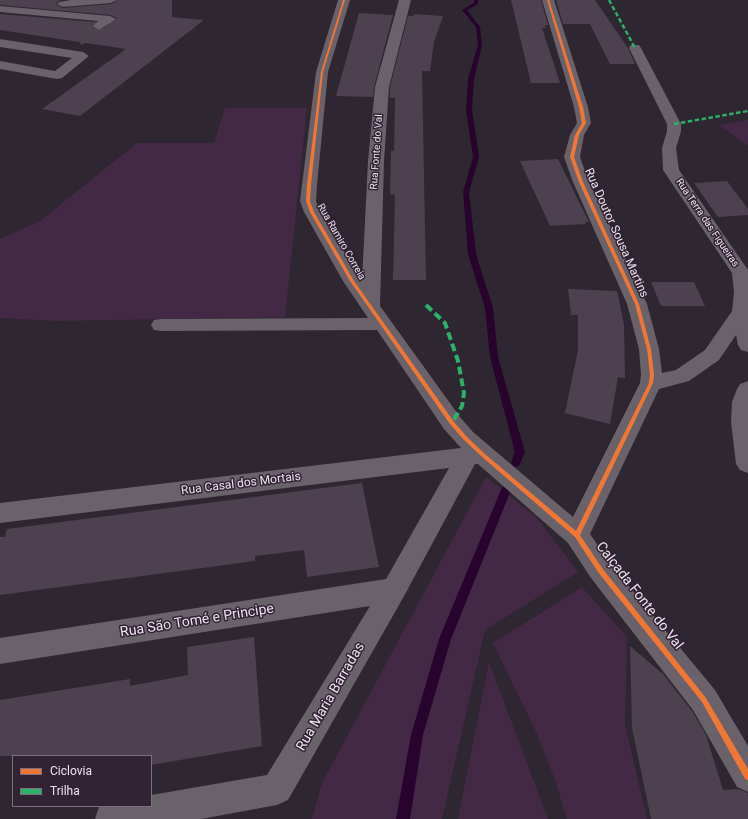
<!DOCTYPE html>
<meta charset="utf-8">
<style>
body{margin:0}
#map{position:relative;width:748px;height:819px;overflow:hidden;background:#2e2630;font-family:Roboto,sans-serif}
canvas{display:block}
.legend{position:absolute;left:12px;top:755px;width:140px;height:52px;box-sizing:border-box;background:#312234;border:1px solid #7d6f7f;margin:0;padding:5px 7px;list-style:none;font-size:12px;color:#eee3ef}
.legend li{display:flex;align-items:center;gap:8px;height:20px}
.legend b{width:20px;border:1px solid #7d6f7f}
</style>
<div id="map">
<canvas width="748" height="819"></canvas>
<ul class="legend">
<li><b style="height:5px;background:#f07635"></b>Ciclovia</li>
<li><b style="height:5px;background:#2db169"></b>Trilha</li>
</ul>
</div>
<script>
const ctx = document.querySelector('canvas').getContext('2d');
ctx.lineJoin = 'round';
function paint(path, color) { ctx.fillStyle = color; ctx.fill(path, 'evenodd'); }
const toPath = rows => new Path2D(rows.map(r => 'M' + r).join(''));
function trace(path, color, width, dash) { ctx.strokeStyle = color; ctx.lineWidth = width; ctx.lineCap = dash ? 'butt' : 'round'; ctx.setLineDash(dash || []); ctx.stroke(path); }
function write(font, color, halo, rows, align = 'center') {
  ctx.font = font + ' Roboto,sans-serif'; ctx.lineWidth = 3; ctx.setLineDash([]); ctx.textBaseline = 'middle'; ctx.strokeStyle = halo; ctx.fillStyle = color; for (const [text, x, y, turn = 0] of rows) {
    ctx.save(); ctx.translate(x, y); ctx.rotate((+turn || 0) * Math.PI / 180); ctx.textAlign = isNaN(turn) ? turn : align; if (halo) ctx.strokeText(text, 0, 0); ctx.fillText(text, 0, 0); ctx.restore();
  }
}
const green = toPath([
 [225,108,307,108,285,317,55,321,0,318,0,239,40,221,137,143,214,143],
 [748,120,748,146,719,125],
 [486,477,536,517,578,572,485,630,442,819,312,819,322,783],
 [582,587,627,637,625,724,647,819,567,819,555,780,537,734,493,643],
 [489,662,548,819,458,819]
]);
const stream = toPath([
 [474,0,478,0,478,4,467,10,480,27,482,45,474,79,472,110,479,157,469,192,476,254,493,308,498,357,525,452,519,466,516,467,513,466,511,463,515,452,490,357,485,308,468,254,463,192,473,157,466,110,468,79,478,45,476,27,462,10,474,3,474,0],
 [506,486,509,487,511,490,451,639,423,735,410,819,396,819,411,735,439,639,501,490,503,487,506,486]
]);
const building = toPath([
 [0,0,62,0,58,1,56,4,63,8,111,4,118,0,172,0,172,17,204,20,80,116,42,109,126,49,0,30,0,14,95,22,92,26,98,31,117,18,110,15,0,5],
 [511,0,541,0,548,25,545,25,546,28,542,28,560,83,531,83],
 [556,0,595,0,628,48,635,64,610,64,590,24,563,24],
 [359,13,393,15,374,87,373,97,336,96],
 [415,14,443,16,434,42,430,71,422,71,426,280,393,280,395,195,390,194,391,151,394,151,395,98,390,98,390,87,408,16,413,16],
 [558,159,589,222,585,222,586,224,550,226,520,161],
 [727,181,748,209,748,215,718,217,694,183],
 [651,282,694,282,705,306,661,306],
 [568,289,617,291,624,324,625,378,618,377,610,424,565,413,578,350,578,315,571,315],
 [362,483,379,567,307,577,304,550,255,556,255,561,0,595,0,537,5,537,7,529],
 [254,637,262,746,151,765,151,756,0,756,0,700,130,679,130,686,188,675,187,647],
 [630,646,663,674,692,711,706,735,723,790,738,789,748,793,748,819,651,819,632,728]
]);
const minorTunnel = toPath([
 [78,40,99,26]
]);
const minor = toPath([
 [117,0,111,3,63,7,57,4,59,2,71,0,117,0],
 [338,0,350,0,328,72,317,185,316,201,320,212,362,281,368,161,375,87,399,0,411,0,389,87,384,161,380,306,460,417,473,432,573,517,640,383,641,375,639,349,627,304,573,182,564,157,570,135,577,123,574,107,542,0,554,0,588,107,591,123,584,135,580,157,589,182,647,304,659,349,662,373,676,370,705,350,732,311,734,293,732,273,663,170,662,148,667,131,667,124,629,48,631,45,639,45,641,48,681,124,681,131,676,148,679,170,748,270,748,352,741,350,738,345,736,335,719,360,689,381,659,389,590,534,609,562,715,690,748,746,748,792,737,787,693,710,591,578,568,543,478,464,475,464,403,598,288,800,277,805,201,819,95,819,99,807,103,806,151,806,151,795,267,775,370,606,0,664,0,638,386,579,449,468,0,523,0,503,461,448,444,429,377,330,161,331,154,330,151,325,154,320,161,319,368,318,343,281,304,212,300,201,316,72,338,0],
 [0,6,110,16,116,19,99,30,93,26,98,21,0,12,0,6],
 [0,39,83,52,89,56,62,78,57,79,0,69,0,61,55,71,72,58,0,47,0,39],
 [748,381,748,473,740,470,736,464,731,422,732,402,737,389,740,384,748,381]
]);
const quietFar1 = toPath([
 [609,0,635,48],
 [674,124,748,111]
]);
const quiet = toPath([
 [426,305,445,323,458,361,464,393,462,406,452,423]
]);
const cycleway = toPath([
 [343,0,345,0,323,72,311,185,310,201,314,212,354,281,454,422,467,437,485,454,576,531,649,383,650,375,647,349,635,304,579,182,570,157,575,135,582,123,579,107,547,0,549,0,583,107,586,123,579,135,574,157,583,182,639,304,651,349,654,375,653,383,580,535,602,568,706,698,748,769,748,780,745,779,702,702,598,572,575,537,481,456,463,439,450,424,350,281,310,212,306,201,307,185,321,72,343,0]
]);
const farStreetnames = [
 ["Rua Fonte do Val",377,152,-86],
 ["Rua Terra das Figueiras",707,223,56],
 ["Rua Ramiro Correia",341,242,60]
];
const streetNames = [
 ["Rua Doutor Sousa Martins",616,233,66],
 ["Rua Casal dos Mortais",241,484,-7]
];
const nearStreetnames = [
 ["Calçada Fonte do Val",639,596,52],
 ["Rua São Tomé e Principe",197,621,-9],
 ["Rua Maria Barradas",331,697,-60]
];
paint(green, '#432946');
paint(stream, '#28032e');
paint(building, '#4d414f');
trace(minorTunnel, '#4b424d', 12, [12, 6]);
paint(minor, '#69626a');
trace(quietFar1, '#2db169', 2.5, [4.5, 2.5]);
trace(quiet, '#2db169', 4, [8, 4]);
paint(cycleway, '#f07635');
write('10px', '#eee3ef', '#312234', farStreetnames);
write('12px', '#eee3ef', '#312234', streetNames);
write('14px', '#eee3ef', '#312234', nearStreetnames);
</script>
